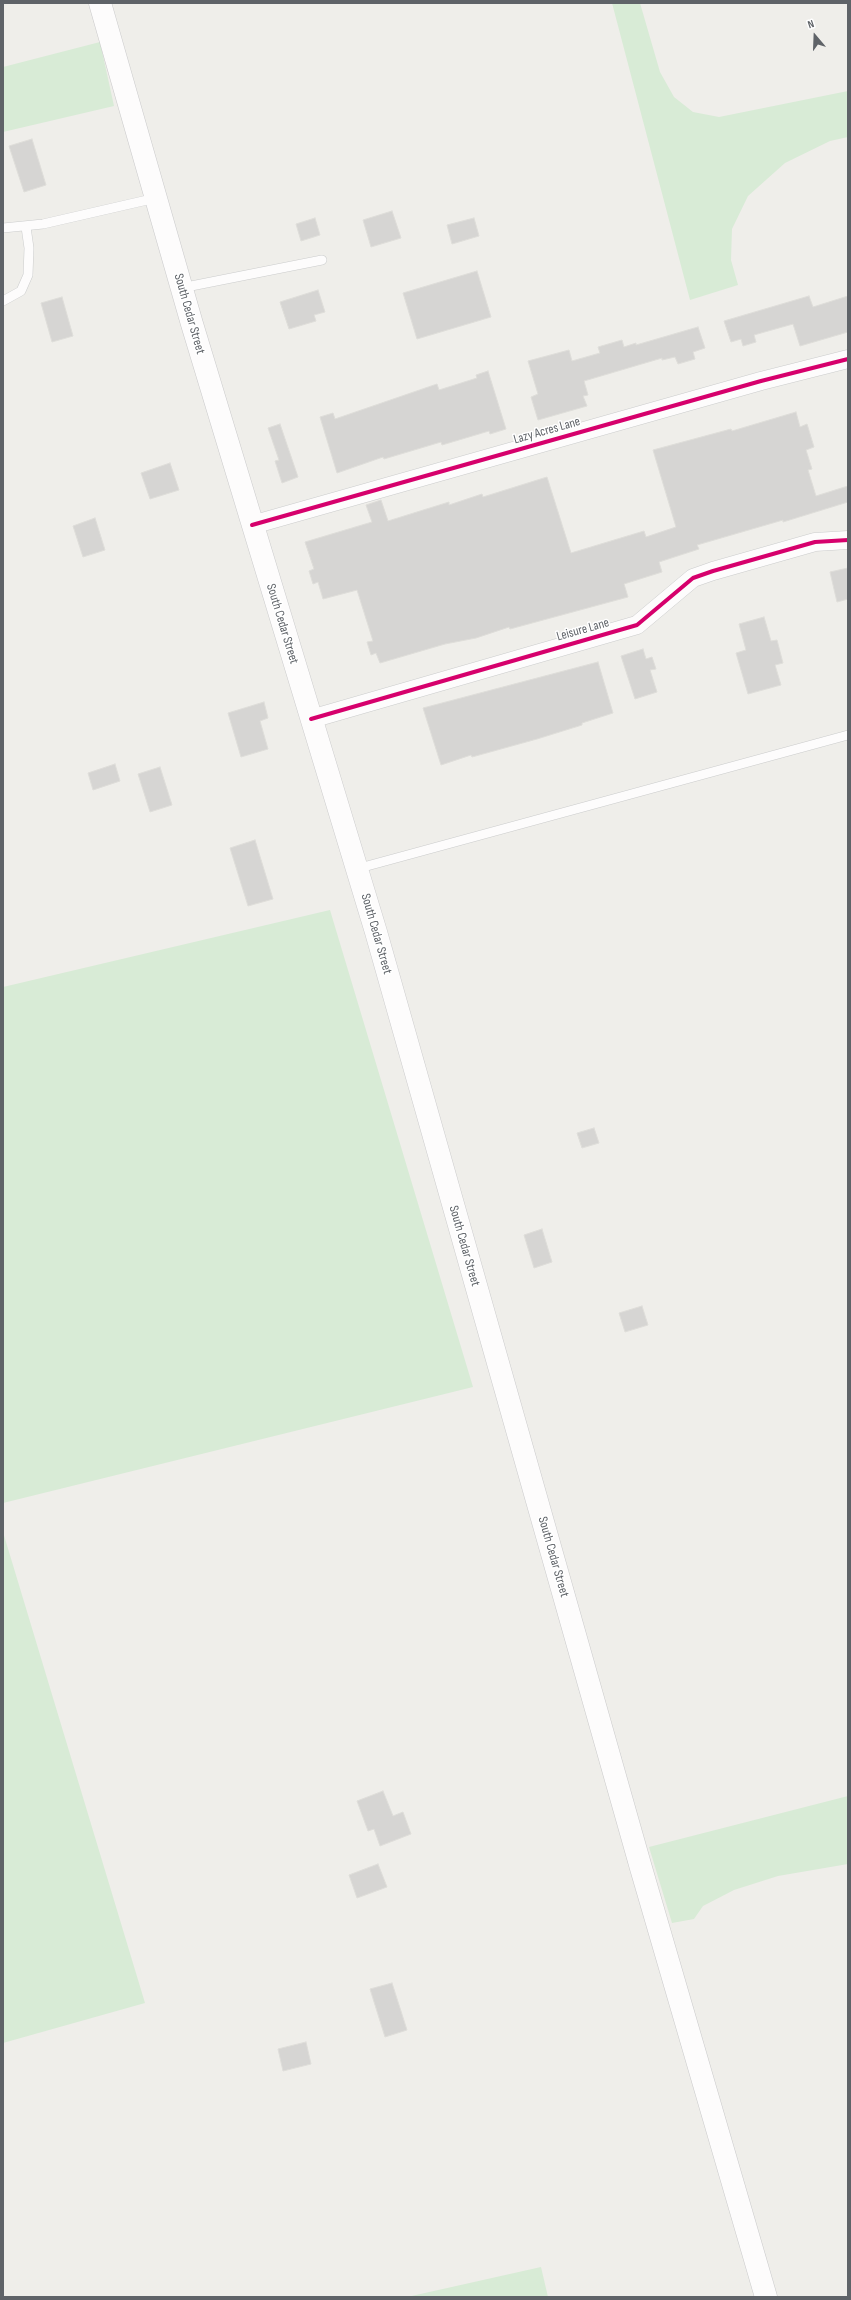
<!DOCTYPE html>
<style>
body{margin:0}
#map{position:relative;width:851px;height:2300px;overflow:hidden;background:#efeeea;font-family:"Sofia Sans Condensed",sans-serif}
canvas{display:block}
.frame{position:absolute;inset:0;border:4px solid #5f6368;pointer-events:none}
.north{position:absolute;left:795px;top:16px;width:40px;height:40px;-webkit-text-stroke:3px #fff;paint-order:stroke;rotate:341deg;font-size:11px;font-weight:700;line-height:16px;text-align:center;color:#5f6368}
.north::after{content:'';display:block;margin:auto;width:14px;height:18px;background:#5f6368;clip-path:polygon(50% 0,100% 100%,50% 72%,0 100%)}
</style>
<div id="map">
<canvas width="851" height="2300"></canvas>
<div class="frame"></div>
<div class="north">N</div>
</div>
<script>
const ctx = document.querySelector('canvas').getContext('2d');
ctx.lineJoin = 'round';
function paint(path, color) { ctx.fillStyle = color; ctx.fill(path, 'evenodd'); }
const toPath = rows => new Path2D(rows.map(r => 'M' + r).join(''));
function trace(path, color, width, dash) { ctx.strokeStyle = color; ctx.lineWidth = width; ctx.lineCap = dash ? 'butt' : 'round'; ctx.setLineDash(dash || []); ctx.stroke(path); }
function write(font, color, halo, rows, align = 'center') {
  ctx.font = font + ' "Sofia Sans Condensed",sans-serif'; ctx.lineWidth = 3; ctx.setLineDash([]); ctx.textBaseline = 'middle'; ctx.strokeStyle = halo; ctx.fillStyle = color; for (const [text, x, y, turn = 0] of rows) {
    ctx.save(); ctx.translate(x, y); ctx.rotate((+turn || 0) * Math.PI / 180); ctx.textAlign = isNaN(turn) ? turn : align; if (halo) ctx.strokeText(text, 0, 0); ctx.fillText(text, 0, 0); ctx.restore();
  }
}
const green = toPath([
 [612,3,640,3,660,72,674,97,693,112,719,117,848,91,848,137,830,141,785,163,748,196,732,229,731,260,738,285,690,300],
 [100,42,114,106,3,132,3,67],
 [330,910,473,1387,3,1503,3,987],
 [3,1532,145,2003,3,2043],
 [848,1796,848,1864,778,1876,734,1890,703,1906,694,1919,672,1923,649,1847],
 [541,2267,548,2297,407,2297]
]);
const building = toPath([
 [32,139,46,185,24,192,9,146,32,139],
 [392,211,401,238,371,247,363,220,392,211],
 [315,218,320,235,301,241,296,224,315,218],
 [474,218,479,236,452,244,447,225,474,218],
 [477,271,491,317,417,339,403,293,477,271],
 [318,290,325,312,314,315,316,321,289,329,280,302,318,290],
 [809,296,813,307,848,296,848,332,800,346,793,324,754,335,756,342,743,346,741,339,731,342,724,321,809,296],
 [62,297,73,336,52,342,41,303,62,297],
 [698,327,705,348,693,352,695,359,678,364,675,357,662,360,662,358,584,381,588,395,583,396,587,406,538,420,531,397,538,394,528,361,569,350,572,361,600,353,598,347,622,340,624,347,636,343,636,345,698,327],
 [488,371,506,429,490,434,489,431,442,445,441,442,384,459,383,457,337,473,320,417,333,413,335,419,437,384,439,390,477,378,476,375,488,371],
 [796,412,800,427,807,424,814,447,806,450,812,469,808,470,816,496,848,486,848,502,783,522,783,520,697,545,699,549,659,562,662,572,624,584,628,597,510,629,509,627,476,638,445,644,380,663,376,653,371,655,367,642,373,641,357,590,323,599,318,582,313,584,309,571,314,569,305,542,372,522,366,505,381,500,388,521,449,502,449,505,482,494,483,497,547,477,571,553,644,531,646,537,676,527,653,450,731,429,732,431,796,412],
 [280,424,298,477,282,483,275,461,279,460,268,428,280,424],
 [170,463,179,490,150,499,141,473,170,463],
 [95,518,105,550,83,557,73,526,95,518],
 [848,568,848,599,837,602,830,572,848,568],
 [764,617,771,641,777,640,783,663,775,665,781,685,748,694,736,653,746,650,739,624,764,617],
 [643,649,646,659,652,657,656,669,650,670,657,692,635,699,621,656,643,649],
 [598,662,613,713,582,723,582,725,537,739,472,757,471,755,441,765,423,708,598,662],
 [264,702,268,718,260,721,268,749,241,757,228,713,264,702],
 [115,764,120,781,93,790,88,773,115,764],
 [160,767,172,805,150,812,138,774,160,767],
 [255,840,273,899,248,906,230,848,255,840],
 [594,1128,599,1143,582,1148,577,1133,594,1128],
 [542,1229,552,1262,534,1268,524,1235,542,1229],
 [642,1306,648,1325,625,1332,619,1313,642,1306],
 [383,1791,393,1816,403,1812,411,1834,380,1846,374,1829,368,1831,357,1801,383,1791],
 [378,1864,387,1887,357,1898,349,1875,378,1864],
 [392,1983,407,2030,385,2037,370,1989,392,1983],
 [306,2042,311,2064,283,2071,278,2049,306,2042]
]);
const service = toPath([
 [3,228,43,224,156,198],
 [181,288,322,260],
 [3,301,21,291,28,275,29,248,26,227],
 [356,869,848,735]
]);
const minor = toPath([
 [252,525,761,381,848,359],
 [311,719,637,625,693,578,713,571,815,542,848,540]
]);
const secondary = toPath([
 [100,3,192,324,376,932,641,1868,766,2297]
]);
const cycleway = toPath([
 [252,525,761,381,848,359],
 [311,719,637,625,693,578,713,571,815,542,848,540]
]);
const streetNames = [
 ["South Cedar Street",189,314,74],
 ["Lazy Acres Lane",547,431,-16],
 ["South Cedar Street",282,624,73],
 ["Leisure Lane",583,630,-16],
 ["South Cedar Street",376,934,74],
 ["South Cedar Street",464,1246,74],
 ["South Cedar Street",553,1557,74]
];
paint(green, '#d8ebd6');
paint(building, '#d6d5d3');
trace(building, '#deddd9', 1);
trace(service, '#cbcccc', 10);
trace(minor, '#cbcccc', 19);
trace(secondary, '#cacacb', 23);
trace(service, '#fdfcfc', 9);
trace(minor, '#fdfcfc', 18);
trace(secondary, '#fdfcfc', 22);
trace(cycleway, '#d6006c', 4);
write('13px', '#5f6368', '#fff', streetNames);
</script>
